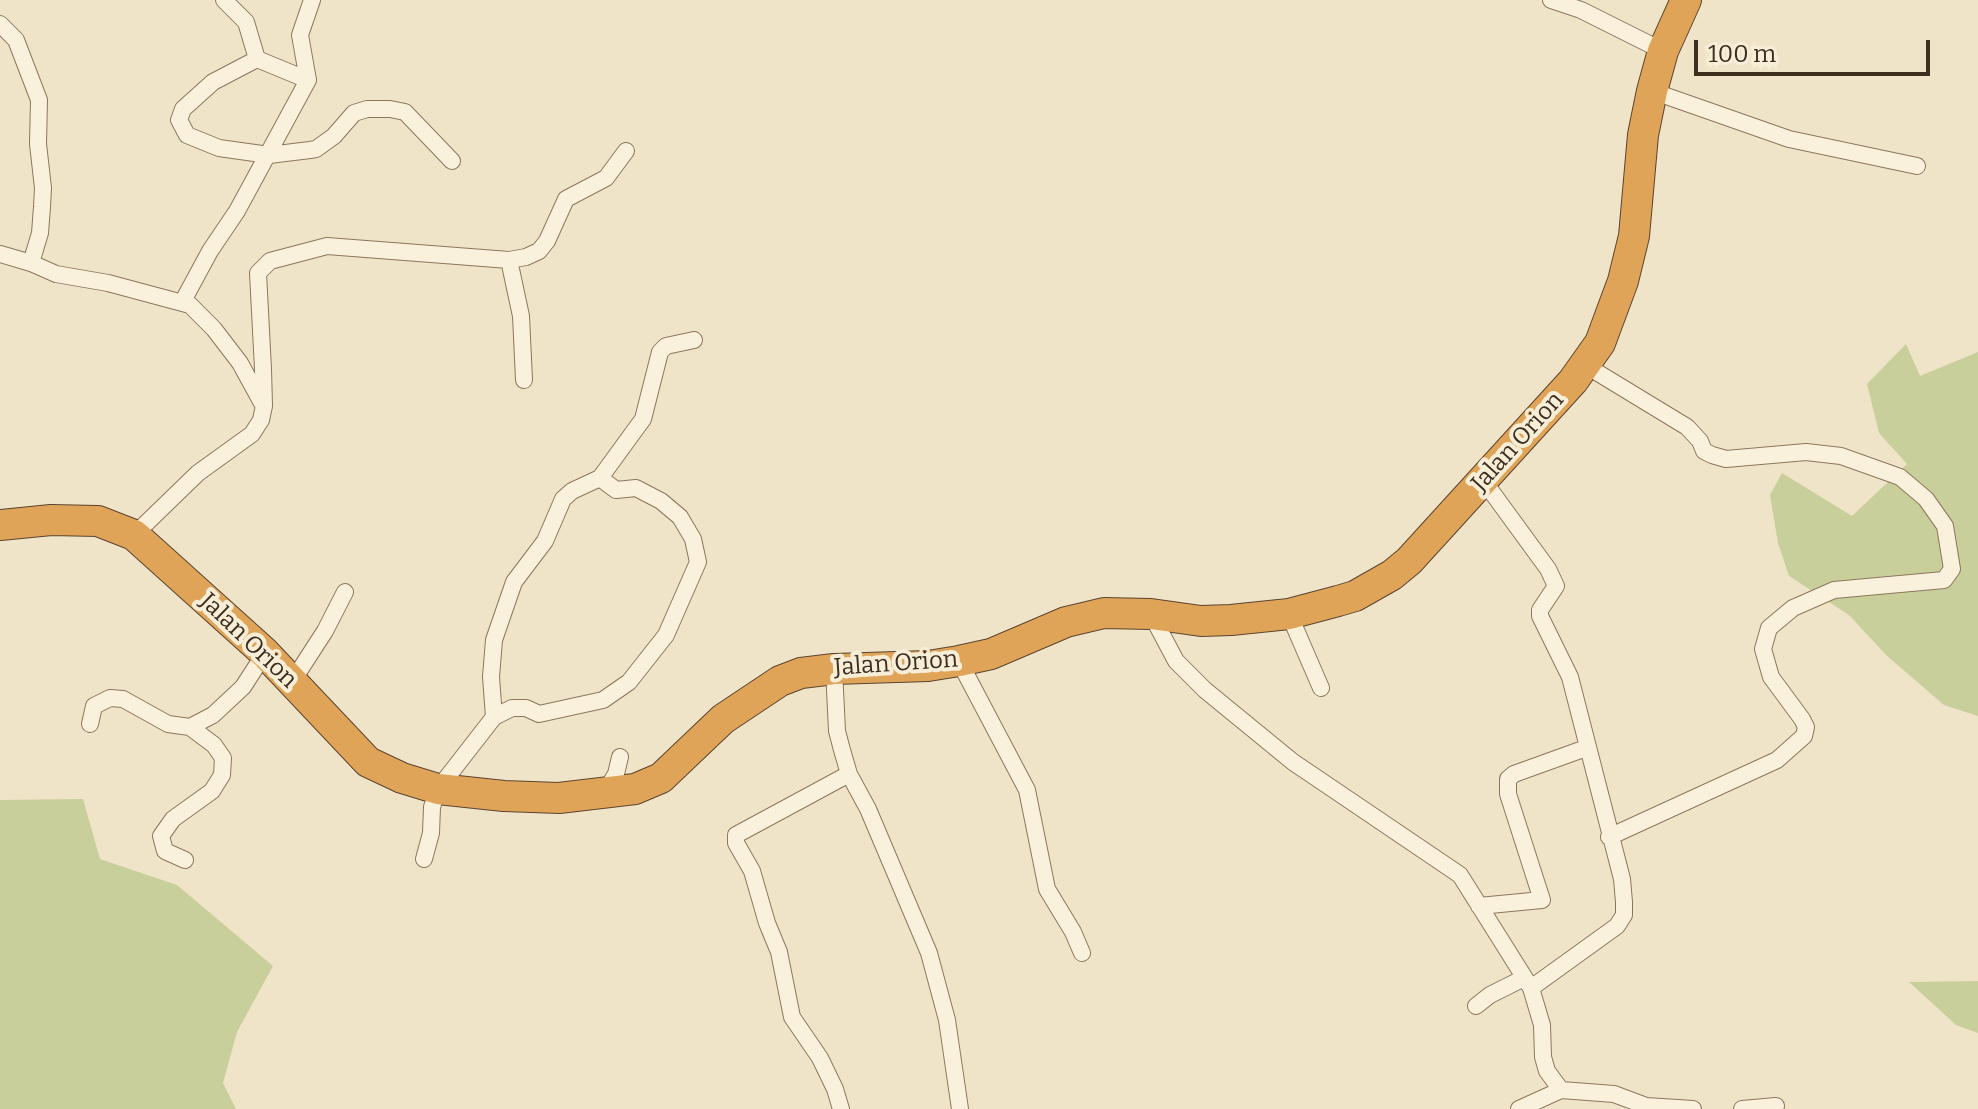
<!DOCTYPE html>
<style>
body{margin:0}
#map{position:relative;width:1978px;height:1109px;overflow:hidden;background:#f0e4c8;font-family:Bitter,serif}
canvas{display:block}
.scale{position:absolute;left:1694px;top:40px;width:236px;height:36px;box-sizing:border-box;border:4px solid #3d2e20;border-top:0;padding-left:10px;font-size:24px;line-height:28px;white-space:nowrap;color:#3d2e20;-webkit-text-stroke:6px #f7eed8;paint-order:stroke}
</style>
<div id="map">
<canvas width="1978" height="1109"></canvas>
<div class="scale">100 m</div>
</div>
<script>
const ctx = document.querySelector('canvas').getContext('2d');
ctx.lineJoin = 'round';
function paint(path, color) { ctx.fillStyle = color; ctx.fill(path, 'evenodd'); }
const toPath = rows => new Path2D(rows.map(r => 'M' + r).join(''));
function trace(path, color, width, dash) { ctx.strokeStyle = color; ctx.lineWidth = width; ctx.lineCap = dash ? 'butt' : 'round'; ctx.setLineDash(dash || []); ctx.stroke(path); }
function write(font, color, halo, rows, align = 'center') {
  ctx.font = font + ' Bitter,serif'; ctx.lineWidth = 8; ctx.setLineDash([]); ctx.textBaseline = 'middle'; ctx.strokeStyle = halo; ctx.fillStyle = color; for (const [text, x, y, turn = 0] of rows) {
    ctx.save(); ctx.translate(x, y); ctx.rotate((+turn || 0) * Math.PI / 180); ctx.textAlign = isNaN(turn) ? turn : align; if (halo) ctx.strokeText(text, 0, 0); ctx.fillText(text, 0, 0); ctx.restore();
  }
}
const green = toPath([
 [1906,344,1920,376,1978,352,1978,716,1944,705,1887,656,1849,615,1789,576,1778,543,1770,495,1782,473,1852,516,1907,464,1879,433,1867,384],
 [83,799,100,859,177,885,273,966,237,1032,223,1083,236,1109,0,1109,0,800],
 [1978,981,1978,1033,1956,1025,1909,982]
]);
const street = toPath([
 [224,0,246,22,257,59,308,80],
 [1551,0,1581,10,1663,51],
 [0,24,16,40,39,100,38,144,43,188,42,207,40,233,31,263],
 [257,59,213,82,183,109,179,120,187,135,219,148,269,155,310,150,316,149,334,136,354,113,367,109,390,109,405,112,452,161],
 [1652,91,1789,139,1917,166],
 [0,254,31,263,56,274,108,283,190,305,214,329,240,363,263,405],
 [509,260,521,316,524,380],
 [183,301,210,251,237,211,308,80,300,35,312,0],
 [1585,365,1687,427,1700,441,1704,451,1712,455,1726,459,1806,452,1841,456,1900,477,1926,499,1945,526,1952,569,1944,580,1834,590,1793,608,1769,628,1763,649,1771,677,1802,719,1806,727,1804,736,1777,760,1609,837],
 [1483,480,1548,569,1556,586,1540,610,1540,616,1570,677,1622,879,1624,902,1624,915,1617,926,1531,988],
 [134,535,198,473,252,434,261,420,264,406,263,369,258,273,270,261,327,246,509,260,526,257,539,251,547,241,566,199,606,178,626,151],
 [1151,614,1176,661,1205,690,1293,762,1460,875,1531,988,1542,1025,1543,1057,1547,1071,1561,1090],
 [1289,614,1321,688],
 [959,661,1027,790,1047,889,1073,932,1082,953],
 [834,669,837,731,842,750,849,774,868,809,929,953,947,1020,960,1109],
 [292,682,325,631,345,592],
 [494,717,491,677,494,640,514,582,545,541,563,499,572,491,600,478,643,419,660,352,666,346,694,340],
 [90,724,94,706,110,698,123,699,168,724,190,727,213,715,243,687,265,653],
 [605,792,616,774,620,757],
 [424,859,431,833,432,807,438,789,494,717,512,708,526,708,539,714,603,700,629,682,666,635,698,562,693,539,680,517,661,501,636,488,616,490,600,478],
 [185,860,165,851,161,836,173,819,212,791,222,775,223,758,214,745,190,727],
 [1479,906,1542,900,1508,794,1508,779,1514,774,1586,748],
 [1476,1006,1490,995,1524,978],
 [841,1109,835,1089,820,1058,792,1017,779,952,767,923,752,871,736,843,736,835,849,774],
 [1519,1109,1561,1090,1614,1094,1646,1106,1693,1109],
 [1742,1109,1776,1106]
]);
const highway = toPath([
 [0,525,51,520,98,521,134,535,265,653,368,762,402,778,438,789,504,796,559,798,635,789,661,778,723,719,780,681,801,673,834,669,928,666,959,661,991,654,1066,622,1104,613,1151,614,1201,621,1231,620,1289,614,1338,601,1355,596,1392,575,1409,561,1573,381,1600,343,1623,281,1634,236,1643,135,1652,91,1663,51,1686,0]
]);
const streetNames = [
 ["Jalan Orion",1518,442,-48],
 ["Jalan Orion",248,641,44],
 ["Jalan Orion",896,664,-4]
];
paint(green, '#c9cf9b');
trace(street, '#8d765c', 18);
trace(highway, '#5b4430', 32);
trace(street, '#faf1dc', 16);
trace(highway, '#e0a458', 30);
write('24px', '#3d2e20', '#f7eed8', streetNames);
</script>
